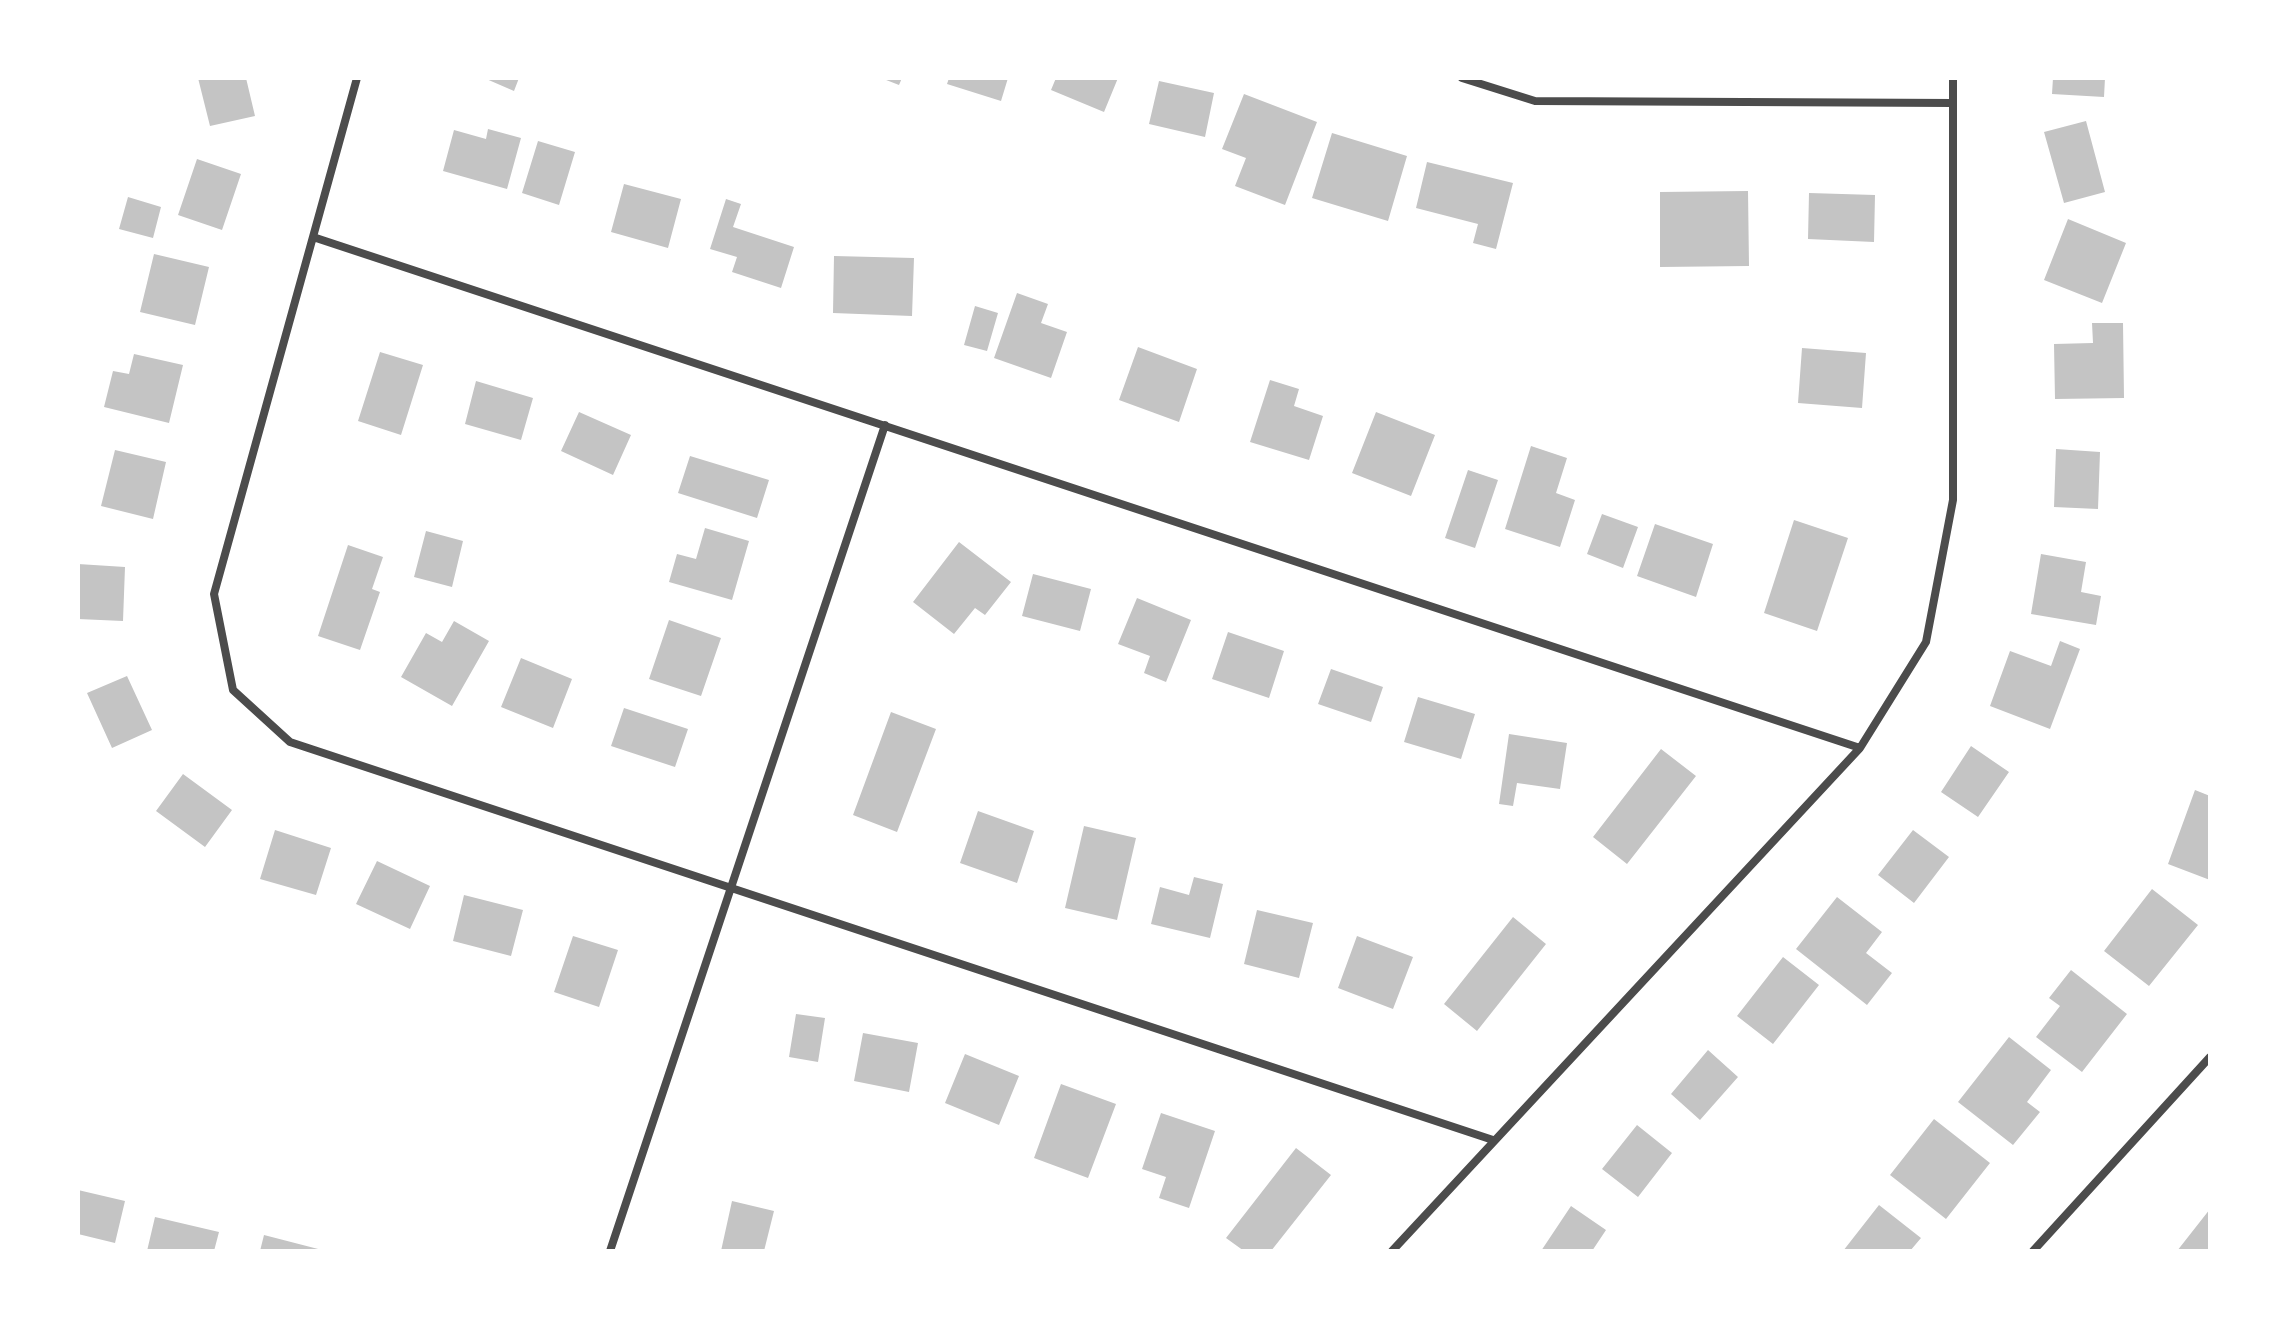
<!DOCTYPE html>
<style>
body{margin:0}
#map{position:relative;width:2288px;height:1329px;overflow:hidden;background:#fff;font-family:"Nunito Sans",sans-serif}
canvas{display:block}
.frame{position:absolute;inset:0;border:80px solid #fff;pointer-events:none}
</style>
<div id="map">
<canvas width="2288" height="1329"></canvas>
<div class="frame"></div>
</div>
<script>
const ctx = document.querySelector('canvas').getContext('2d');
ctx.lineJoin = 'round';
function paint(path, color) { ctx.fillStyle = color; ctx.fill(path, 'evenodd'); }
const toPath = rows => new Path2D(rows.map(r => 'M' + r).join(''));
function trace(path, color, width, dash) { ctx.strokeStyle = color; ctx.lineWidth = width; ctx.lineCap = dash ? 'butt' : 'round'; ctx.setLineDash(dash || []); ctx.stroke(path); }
const building = toPath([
 [198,78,246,78,255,116,210,126],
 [484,78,519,78,514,91],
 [881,78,902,78,899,85],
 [949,78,1008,78,1001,101,947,84],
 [1056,78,1118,78,1104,112,1051,90],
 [2053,78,2105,78,2104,97,2052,94],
 [1159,81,1214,93,1205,137,1149,124],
 [1244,94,1317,122,1285,205,1235,186,1246,158,1222,149],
 [2086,121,2105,192,2064,203,2044,132],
 [488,129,521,138,507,189,443,171,454,130,486,139],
 [1332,133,1407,156,1388,221,1312,198],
 [538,141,575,152,559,205,522,193],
 [197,159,241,174,222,230,178,215],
 [1427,162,1513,183,1496,249,1473,243,1478,224,1416,208],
 [624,184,681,199,668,248,611,232],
 [1748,191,1749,266,1660,267,1660,192],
 [1809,193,1875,195,1874,242,1808,239],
 [128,197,161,207,153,238,119,229],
 [726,199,741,204,733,227,794,247,781,288,732,272,737,257,710,249],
 [2068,219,2126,243,2102,303,2044,280],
 [154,254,209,267,195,325,140,312],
 [834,256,914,258,912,316,833,313],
 [1017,293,1048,304,1041,323,1067,332,1051,378,994,358],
 [975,306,998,313,987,351,964,345],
 [2092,323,2123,323,2124,398,2055,399,2054,344,2093,343],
 [1138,347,1197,369,1179,422,1119,400],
 [1802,348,1866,353,1862,408,1798,403],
 [380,352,423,365,401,435,358,421],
 [134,354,183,365,169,423,104,407,113,371,129,374],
 [1270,380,1299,389,1294,406,1323,416,1309,460,1250,442],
 [476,381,533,398,521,440,465,424],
 [579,412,631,435,613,475,561,451],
 [1376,412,1435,435,1411,496,1352,473],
 [1531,446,1567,458,1556,493,1575,500,1560,547,1505,529],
 [2056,449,2100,452,2098,509,2054,507],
 [115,450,166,462,153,519,101,506],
 [690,456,769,480,757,518,678,493],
 [1468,470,1498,480,1475,548,1445,538],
 [1602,514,1638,527,1623,568,1587,554],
 [1794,520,1848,538,1817,631,1764,613],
 [1655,524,1713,544,1696,597,1637,576],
 [705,528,749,541,732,600,669,582,677,554,696,559],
 [426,531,463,541,452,587,414,577],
 [959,542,1011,582,985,615,975,608,954,634,913,602],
 [348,545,383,557,372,589,380,592,360,650,318,636],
 [2041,554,2086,562,2081,592,2101,596,2096,625,2031,614],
 [78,564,125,567,123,621,78,619],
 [1033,574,1091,589,1080,631,1022,616],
 [1137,598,1191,620,1166,682,1144,673,1150,656,1118,644],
 [669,620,721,638,701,696,649,679],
 [454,621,489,641,452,706,401,677,426,633,442,642],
 [1228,632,1284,651,1269,698,1212,679],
 [2060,641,2080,649,2050,729,1990,706,2010,651,2051,666],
 [521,658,572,679,553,728,501,707],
 [1331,669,1383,687,1371,722,1318,704],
 [127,676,152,730,112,748,87,693],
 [1418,697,1475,714,1461,759,1404,742],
 [624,708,688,729,675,767,611,746],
 [891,712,936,729,897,832,853,815],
 [1509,734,1567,743,1560,789,1517,783,1513,806,1499,804],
 [1971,746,2009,772,1978,817,1941,792],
 [1661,749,1696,776,1627,864,1593,837],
 [183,774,232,810,205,847,156,811],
 [2195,790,2210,796,2210,880,2168,864],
 [978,811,1034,831,1017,883,960,863],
 [1084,826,1136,838,1117,920,1065,908],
 [275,830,331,848,316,895,260,879],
 [1913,830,1949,857,1914,903,1878,875],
 [377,861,430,886,410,929,356,904],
 [1194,877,1223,884,1210,938,1151,924,1160,887,1189,895],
 [2152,889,2198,925,2149,986,2104,951],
 [464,895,523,910,511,956,453,941],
 [1837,897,1882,932,1866,953,1892,973,1867,1005,1796,949],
 [1257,910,1313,923,1299,978,1244,964],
 [1513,917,1546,944,1477,1031,1444,1004],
 [573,936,618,950,599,1007,554,992],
 [1357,936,1413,957,1393,1009,1338,988],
 [1783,957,1819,985,1773,1044,1737,1016],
 [2071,970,2127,1014,2082,1072,2036,1037,2060,1006,2049,998],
 [796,1014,825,1018,818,1062,789,1057],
 [863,1033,918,1043,909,1092,854,1081],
 [2009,1037,2051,1070,2027,1102,2040,1112,2013,1145,1958,1102],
 [1708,1050,1738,1077,1700,1120,1671,1094],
 [965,1054,1019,1076,999,1125,945,1103],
 [1061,1084,1116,1104,1088,1178,1034,1158],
 [1161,1113,1215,1131,1189,1208,1159,1198,1166,1177,1142,1169],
 [1934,1119,1990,1163,1946,1219,1890,1175],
 [1637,1125,1672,1153,1638,1197,1602,1169],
 [1296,1148,1331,1175,1271,1251,1244,1251,1226,1238],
 [78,1190,125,1201,115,1243,78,1234],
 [732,1201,774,1211,764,1251,721,1251],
 [1879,1205,1921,1238,1910,1251,1843,1251],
 [1571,1206,1606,1230,1592,1251,1541,1251],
 [2210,1209,2210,1251,2177,1251],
 [155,1217,219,1232,214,1251,147,1251],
 [264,1235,322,1250,322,1251,260,1251]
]);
const minor = toPath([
 [357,78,214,594,233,690,290,742,1493,1140],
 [1462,78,1535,101,1953,103],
 [313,237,1860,748],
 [610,1251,885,425],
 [1392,1251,1860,748,1926,642,1953,500,1953,78],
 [2033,1251,2210,1057]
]);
paint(building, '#c4c4c4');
trace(minor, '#4c4c4c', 8);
</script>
